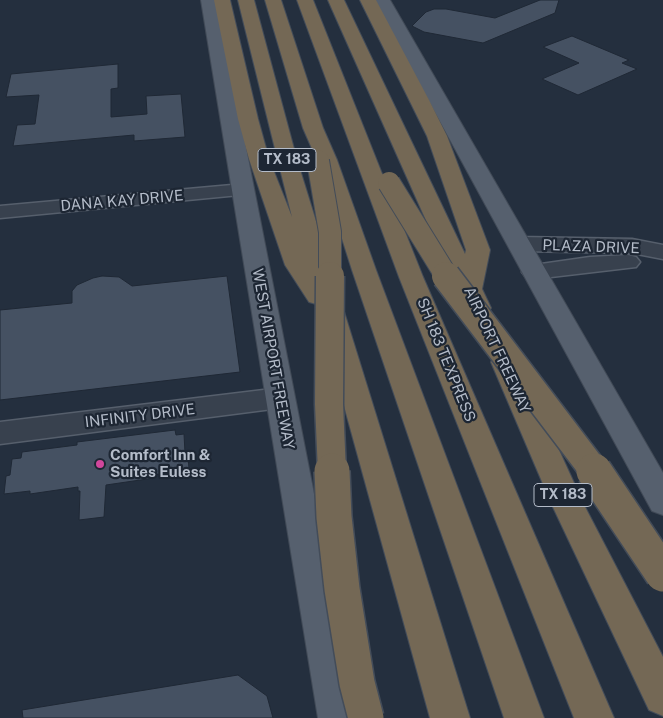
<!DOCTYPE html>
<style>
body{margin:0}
canvas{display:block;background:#242f3e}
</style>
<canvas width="663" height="718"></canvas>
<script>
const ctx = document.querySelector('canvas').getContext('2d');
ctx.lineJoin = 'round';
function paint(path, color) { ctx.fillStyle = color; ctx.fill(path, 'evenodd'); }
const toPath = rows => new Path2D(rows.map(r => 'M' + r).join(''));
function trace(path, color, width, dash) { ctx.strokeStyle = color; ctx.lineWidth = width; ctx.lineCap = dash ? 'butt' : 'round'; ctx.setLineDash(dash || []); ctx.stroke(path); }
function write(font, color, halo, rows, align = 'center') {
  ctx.font = font + ' "Public Sans",sans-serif'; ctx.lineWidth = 4.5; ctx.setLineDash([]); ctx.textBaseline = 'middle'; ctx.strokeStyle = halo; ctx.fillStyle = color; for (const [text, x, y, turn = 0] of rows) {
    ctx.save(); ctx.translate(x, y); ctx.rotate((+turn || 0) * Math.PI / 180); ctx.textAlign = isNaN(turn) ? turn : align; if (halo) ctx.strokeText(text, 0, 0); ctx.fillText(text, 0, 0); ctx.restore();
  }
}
const building = toPath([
 [540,0,559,0,555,13,483,43,424,32,412,26,426,12,434,9,446,9,495,18,540,0],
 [572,36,629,60,622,63,637,69,578,95,542,79,579,63,543,47,572,36],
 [118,64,118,88,111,89,111,117,147,114,146,96,181,94,185,137,134,141,134,135,13,146,17,125,35,124,39,95,6,97,11,74,118,64],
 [102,276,119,277,132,286,227,276,240,372,0,400,0,310,72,303,72,291,77,285,93,278,102,276],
 [175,430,176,435,184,434,185,453,188,453,189,470,154,475,154,478,106,485,104,517,79,520,80,491,78,491,78,487,30,494,30,491,4,494,6,476,10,475,12,459,21,458,22,452,77,445,77,442,175,430],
 [238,675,267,696,273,718,23,718,22,710,238,675]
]);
const minor = toPath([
 [243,184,250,186,253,190,250,194,0,218,0,206,243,184],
 [519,237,632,239,663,245,663,259,632,253,519,251,511,249,508,244,511,239,519,237],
 [628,255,636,257,640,262,636,267,534,279,526,277,522,272,526,267,534,265,590,257,628,255],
 [280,388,290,391,294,398,290,405,280,408,0,444,0,422,280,388]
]);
const major = toPath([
 [201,0,217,0,358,718,318,718,201,0],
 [374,0,390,0,663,473,663,515,652,511,374,0]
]);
const highway = toPath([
 [214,0,230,0,258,119,269,159,292,217,238,0,254,0,297,160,470,718,430,718,316,304,309,302,285,265,249,159,238,119,214,0],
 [265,0,281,0,323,128,337,160,376,270,544,718,504,718,352,270,317,160,303,128,265,0],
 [297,0,313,0,423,277,614,718,574,718,399,277,297,0],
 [328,0,344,0,465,254,466,250,427,136,360,0,376,0,429,100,447,136,490,250,482,289,491,308,487,314,478,316,469,314,465,308,328,0],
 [505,353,515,355,519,362,584,505,663,657,663,716,649,710,552,505,491,362,495,355,505,353]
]);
const highwayBridgeFar2 = toPath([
 [318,161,330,232,330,277],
 [389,183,447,277]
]);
const highwayBridgeFar1 = toPath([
 [330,276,329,404,332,472],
 [446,276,595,472]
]);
const highwayBridge = toPath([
 [332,471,334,517,342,589,357,683,366,718],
 [594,471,663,574]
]);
const markers = [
 [100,464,5,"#d1479c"]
];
const shields = [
 [287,160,58],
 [563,495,58]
];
const shieldNames = [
 ["TX 183",287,160],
 ["TX 183",563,495]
];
const streetNames = [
 ["DANA KAY DRIVE",122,201,-5],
 ["PLAZA DRIVE",591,247,2],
 ["AIRPORT FREEWAY",497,350,65],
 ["WEST AIRPORT FREEWAY",273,359,80],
 ["SH 183 TEXPRESS",446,360,68],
 ["INFINITY DRIVE",140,416,-7]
];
const poiNames = [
 ["Comfort Inn &",110,455],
 ["Suites Euless",110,472]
];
paint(building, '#455162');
trace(building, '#1f2835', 1);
trace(minor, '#565f6c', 3);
trace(major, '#414a57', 2);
trace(highway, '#434c59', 2);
paint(minor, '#38414e');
paint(major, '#56606e');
paint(highway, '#746855');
trace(highwayBridgeFar2, '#434c59', 24, []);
trace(highwayBridgeFar1, '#434c59', 31, []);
trace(highwayBridge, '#434c59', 38, []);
trace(highwayBridgeFar2, '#746855', 22);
trace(highwayBridgeFar1, '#746855', 28);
trace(highwayBridge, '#746855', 35);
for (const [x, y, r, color] of markers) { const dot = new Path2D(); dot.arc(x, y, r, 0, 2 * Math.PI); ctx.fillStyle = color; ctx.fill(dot); trace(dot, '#1d2633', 2); }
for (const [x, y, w] of shields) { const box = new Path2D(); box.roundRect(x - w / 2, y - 11.5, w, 23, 4); ctx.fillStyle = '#1d2633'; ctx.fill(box); trace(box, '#b4bcc9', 1); }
write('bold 14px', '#b4bcc9', null, shieldNames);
write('15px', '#b4bcc9', '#1d2633', streetNames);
write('bold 15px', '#b4bcc9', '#1d2633', poiNames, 'left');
</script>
